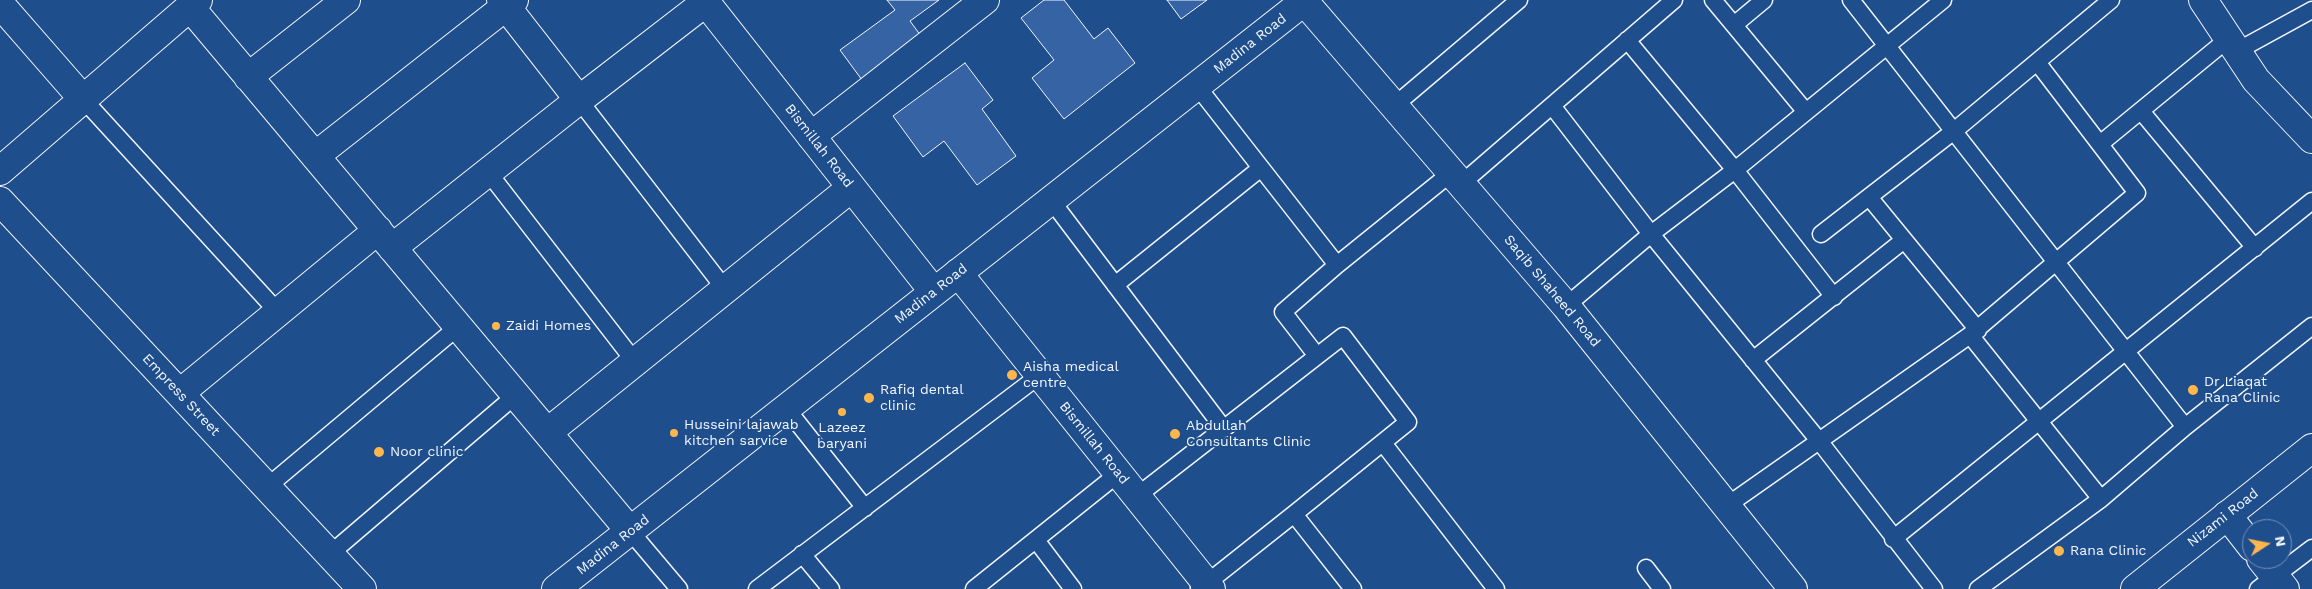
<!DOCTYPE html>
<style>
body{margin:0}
#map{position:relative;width:2312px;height:589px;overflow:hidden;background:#1f4e8c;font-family:"Work Sans",sans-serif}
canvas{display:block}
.north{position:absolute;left:2242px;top:519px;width:50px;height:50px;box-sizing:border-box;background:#1f4e8c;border:1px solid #7391ba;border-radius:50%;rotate:79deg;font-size:14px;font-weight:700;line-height:20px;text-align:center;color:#f2f6ff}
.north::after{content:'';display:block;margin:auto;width:18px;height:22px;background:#ffb74d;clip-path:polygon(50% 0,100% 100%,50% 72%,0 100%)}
</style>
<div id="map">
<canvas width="2312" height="589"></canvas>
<div class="north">N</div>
</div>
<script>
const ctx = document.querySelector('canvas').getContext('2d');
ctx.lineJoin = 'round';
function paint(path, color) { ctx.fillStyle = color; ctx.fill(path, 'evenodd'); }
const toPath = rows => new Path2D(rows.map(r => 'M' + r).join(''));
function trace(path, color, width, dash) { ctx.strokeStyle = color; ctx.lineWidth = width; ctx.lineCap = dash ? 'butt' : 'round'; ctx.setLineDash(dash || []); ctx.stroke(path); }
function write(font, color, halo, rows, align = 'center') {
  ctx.font = font + ' "Work Sans",sans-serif'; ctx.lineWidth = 4; ctx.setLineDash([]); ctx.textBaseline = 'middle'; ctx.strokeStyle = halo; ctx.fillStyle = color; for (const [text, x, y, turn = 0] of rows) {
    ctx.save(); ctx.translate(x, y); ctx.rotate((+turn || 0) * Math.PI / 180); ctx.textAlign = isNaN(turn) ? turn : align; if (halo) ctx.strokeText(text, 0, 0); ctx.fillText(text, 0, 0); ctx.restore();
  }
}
const building = toPath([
 [887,0,939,0,910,21,921,36,862,80,840,50,895,10,887,0],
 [1044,0,1064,0,1094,39,1108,28,1135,63,1064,119,1032,78,1054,60,1021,18,1044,0],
 [1167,0,1207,0,1181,19,1167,0],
 [965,63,993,100,982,109,1016,156,977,185,944,141,923,157,893,116,965,63]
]);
const service = toPath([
 [1713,0,1806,112],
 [1851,0,2185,427],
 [1734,25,1764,0],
 [1627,40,1735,170,1834,297],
 [2237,51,2312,10],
 [1197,86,1337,265,1451,173],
 [83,99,278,312],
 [579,100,725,289],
 [1394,106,1519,0],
 [1553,107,1651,234,1820,442,1934,589],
 [2141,111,2255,248],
 [2100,144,2228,39],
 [488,172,635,362],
 [1461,184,1674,0],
 [1869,197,1978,330],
 [1051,200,1224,429],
 [1821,234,1954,131,2111,0],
 [1115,285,1261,168],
 [1566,306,1651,234,1735,170,1943,0],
 [1970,335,2101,499],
 [1317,356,1283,312,1337,265],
 [1753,360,1904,240],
 [786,408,865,508],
 [1383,443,1496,589],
 [267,487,459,326],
 [1137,496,1343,336,1408,422,1294,514,1207,583,1199,587],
 [1725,507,1970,335,2137,193,2037,62],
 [1294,514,1353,589],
 [630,531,679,589],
 [1893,539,2312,201],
 [1036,540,1073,589],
 [330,554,516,395],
 [802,554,831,589],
 [1646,568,1662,589],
 [757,589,1040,375],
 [974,589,1119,473],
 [1978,589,2101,499,2185,427,2312,326],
 [2258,589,2312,548]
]);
const minor = toPath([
 [1303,0,1566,306,1793,589],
 [2203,0,2256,80,2312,139],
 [0,4,83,99],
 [190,7,630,531],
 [248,77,346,0],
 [579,100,706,2],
 [811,136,985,0],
 [315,156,514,0],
 [0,171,198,0],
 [392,248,579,100,501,0],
 [958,273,1211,589],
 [180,393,378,230],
 [548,432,851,188],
 [2227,515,2252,547],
 [2261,559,2285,589]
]);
const tertiary = toPath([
 [704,0,934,292],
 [0,201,362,589],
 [556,589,1306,0],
 [2135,589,2312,448]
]);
const markers = [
 [496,326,5,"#ffb74d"],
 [1012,375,6,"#ffb74d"],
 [2193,390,6,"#ffb74d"],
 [869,398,6,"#ffb74d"],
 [842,412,5,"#ffb74d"],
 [674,433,5,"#ffb74d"],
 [1175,434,6,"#ffb74d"],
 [379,452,6,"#ffb74d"],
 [2059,551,6,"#ffb74d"]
];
const streetNames = [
 ["Madina Road",1250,44,-38],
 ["Bismillah Road",819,146,52],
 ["Saqib Shaheed Road",1552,291,50],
 ["Madina Road",931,294,-38],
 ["Empress Street",181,395,47],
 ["Bismillah Road",1094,443,51],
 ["Nizami Road",2223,518,-38],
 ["Madina Road",613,545,-38]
];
const poiNames = [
 ["Zaidi Homes",506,326],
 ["Aisha medical",1023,367],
 ["centre",1023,383],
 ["Dr Liaqat",2204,382],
 ["Rana Clinic",2204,398],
 ["Rafiq dental",880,390],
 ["clinic",880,406],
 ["Husseini lajawab",684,425],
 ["kitchen sarvice",684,441],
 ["Abdullah",1186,426],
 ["Consultants Clinic",1186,442],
 ["Lazeez",842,428,"center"],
 ["baryani",842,444,"center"],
 ["Noor clinic",390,452],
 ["Rana Clinic",2070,551]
];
paint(building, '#3563a3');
trace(building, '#f2f6ff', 1);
trace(service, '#f2f6ff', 19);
trace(minor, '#f2f6ff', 30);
trace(tertiary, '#f2f6ff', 30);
trace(service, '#1f4e8c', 16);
trace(minor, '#1f4e8c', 28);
trace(tertiary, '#1f4e8c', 28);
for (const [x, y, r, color] of markers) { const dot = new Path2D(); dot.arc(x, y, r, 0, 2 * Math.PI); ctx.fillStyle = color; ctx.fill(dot); trace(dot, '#1f4e8c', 2); }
write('14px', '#f2f6ff', '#1f4e8c', streetNames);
write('14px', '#f2f6ff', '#1f4e8c', poiNames, 'left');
</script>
